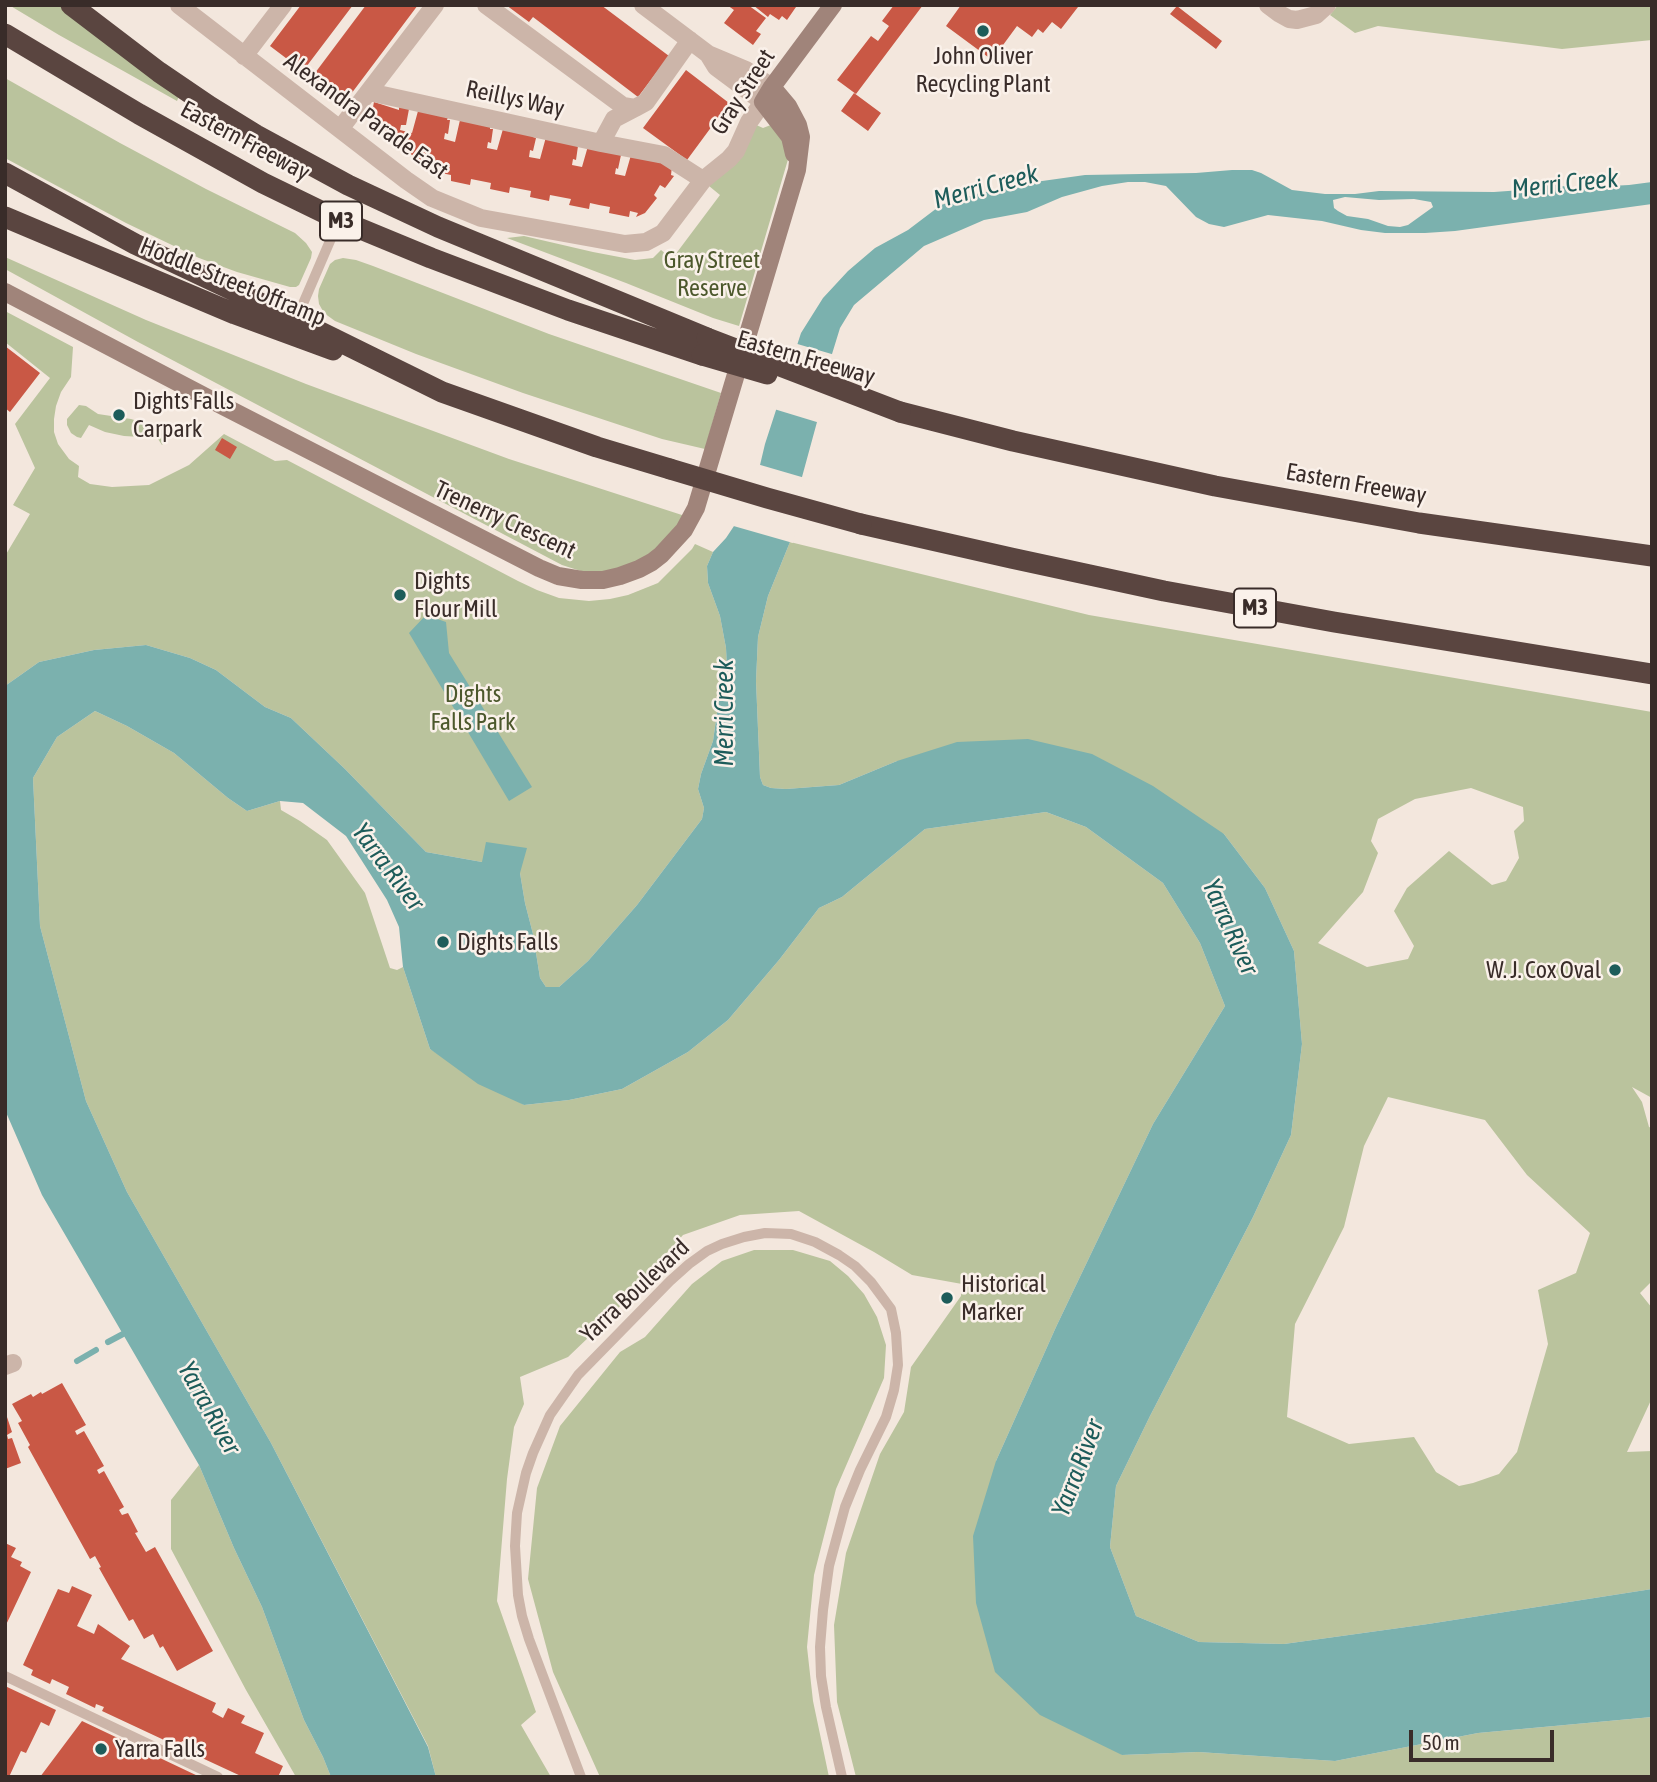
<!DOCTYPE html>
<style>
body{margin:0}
#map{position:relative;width:1657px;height:1782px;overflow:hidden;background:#f3e7dd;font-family:"Asap Condensed",sans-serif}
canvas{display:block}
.frame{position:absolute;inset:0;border:7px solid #392c29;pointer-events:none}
.scale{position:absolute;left:1409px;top:1730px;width:145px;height:32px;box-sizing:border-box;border:4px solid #392c29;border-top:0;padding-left:9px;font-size:21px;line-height:24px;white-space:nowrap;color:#392c29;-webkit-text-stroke:5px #faf1ea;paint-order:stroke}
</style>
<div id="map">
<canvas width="1657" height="1782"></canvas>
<div class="frame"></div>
<div class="scale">50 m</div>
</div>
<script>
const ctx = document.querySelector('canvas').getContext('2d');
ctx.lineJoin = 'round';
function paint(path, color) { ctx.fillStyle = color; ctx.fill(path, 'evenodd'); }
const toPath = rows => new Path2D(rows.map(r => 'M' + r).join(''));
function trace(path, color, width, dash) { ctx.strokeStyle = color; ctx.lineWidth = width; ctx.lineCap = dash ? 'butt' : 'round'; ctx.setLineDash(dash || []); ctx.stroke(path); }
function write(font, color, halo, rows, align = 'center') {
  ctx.font = font + ' "Asap Condensed",sans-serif'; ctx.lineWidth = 5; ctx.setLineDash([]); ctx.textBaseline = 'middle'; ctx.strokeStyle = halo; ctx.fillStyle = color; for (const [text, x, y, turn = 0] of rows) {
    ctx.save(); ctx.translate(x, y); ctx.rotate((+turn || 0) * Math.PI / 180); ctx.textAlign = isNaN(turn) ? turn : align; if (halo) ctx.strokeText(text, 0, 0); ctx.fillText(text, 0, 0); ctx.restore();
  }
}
const green = toPath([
 [9,5,61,5,179,96,177,101,59,35],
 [1338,5,1652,5,1652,40,1562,49,1378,26,1355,33,1330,15],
 [5,78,120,143,206,189,295,233,306,243,312,252,311,258,299,285,296,287,290,287,237,272,199,258,126,223,5,158],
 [776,123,789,156,739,326,713,318,626,283,507,238,524,236,593,252,635,260,653,258,661,250,672,259,720,195,709,186,754,124,763,128],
 [5,257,146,320,306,384,509,459,685,516,666,543,639,560,615,571,587,573,562,565,138,342,5,269],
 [343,258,356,260,373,266,549,334,721,393,705,449,662,439,523,393,416,354,335,321,324,313,319,304,318,296,319,289,330,264,335,260],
 [5,311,73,347,71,377,61,392,56,406,54,419,54,432,58,444,69,459,79,466,78,477,90,484,112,487,149,485,189,465,224,434,275,461,287,460,518,581,537,590,559,598,589,601,610,599,628,595,658,583,692,549,695,544,713,552,707,566,708,583,720,616,726,648,727,669,719,699,713,741,701,774,698,789,704,808,702,819,637,905,588,961,559,987,546,987,540,978,533,934,525,903,520,873,482,862,426,852,345,769,291,718,265,707,216,670,190,658,146,645,94,650,39,662,5,686,5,556,30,514,13,505,35,468,15,424,50,378,5,342],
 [79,405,86,406,98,414,131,419,162,429,165,435,164,442,162,445,154,433,141,437,124,436,105,432,89,425,81,438,77,437,71,433,67,425,67,419],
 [790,542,1089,615,1652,712,1650,846,1652,846,1652,1098,1632,1087,1642,1102,1649,1127,1652,1128,1652,1281,1640,1293,1652,1308,1652,1398,1627,1452,1652,1451,1652,1589,1428,1624,1284,1644,1199,1642,1136,1616,1110,1547,1116,1486,1150,1416,1253,1217,1291,1135,1302,1044,1294,951,1265,888,1224,834,897,761,839,785,786,789,771,788,763,785,760,777,756,681,758,637,768,596],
 [1471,788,1523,807,1524,821,1514,831,1519,858,1506,881,1492,885,1449,851,1407,888,1394,911,1414,946,1408,959,1367,967,1318,943,1363,892,1378,853,1371,841,1378,819,1415,799],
 [1388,1097,1485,1120,1527,1175,1590,1233,1576,1273,1538,1290,1548,1344,1517,1452,1499,1474,1473,1483,1459,1486,1436,1472,1414,1437,1349,1444,1287,1417,1295,1324,1344,1227,1364,1146],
 [95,711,127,726,174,753,228,798,247,811,280,801,281,810,300,821,327,840,365,893,390,968,397,970,403,967,430,1049,524,1105,569,1100,622,1089,688,1052,728,1020,779,960,819,908,842,897,925,829,1046,812,1086,827,1163,883,1200,943,1225,1006,1153,1124,1056,1327,996,1461,1122,1755,1198,1752,1335,1761,1478,1733,1652,1717,1652,1777,856,1777,837,1702,834,1625,846,1553,880,1454,904,1412,911,1367,961,1296,962,1284,912,1275,874,1252,799,1211,740,1215,683,1235,613,1314,568,1357,520,1377,524,1404,514,1427,507,1479,497,1601,536,1712,521,1725,551,1777,436,1777,428,1746,271,1443,127,1192,86,1101,40,926,33,778,57,737],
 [754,1250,793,1250,830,1261,848,1276,864,1294,877,1317,886,1345,884,1378,836,1489,814,1575,807,1647,813,1701,829,1777,600,1777,553,1672,528,1579,537,1488,560,1426,620,1352,645,1337,692,1284,722,1261],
 [199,1465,234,1548,262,1607,304,1720,323,1757,331,1777,296,1777,246,1690,171,1549,171,1500]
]);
const water = toPath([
 [1232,170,1252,170,1261,173,1292,190,1325,194,1355,194,1379,191,1494,192,1536,189,1552,184,1573,188,1629,185,1652,182,1652,204,1455,231,1425,233,1385,233,1361,230,1322,221,1268,215,1224,227,1209,224,1196,217,1166,186,1145,182,1128,182,1102,186,1062,197,1027,212,984,220,924,246,854,305,840,328,832,354,817,422,802,477,790,542,768,596,758,637,756,681,760,777,763,785,771,788,786,789,839,785,897,761,957,742,1028,739,1092,754,1153,786,1224,834,1265,888,1294,951,1302,1044,1291,1135,1253,1217,1150,1416,1116,1486,1110,1547,1136,1616,1199,1642,1284,1644,1428,1624,1652,1589,1652,1717,1478,1733,1335,1761,1198,1752,1122,1755,1040,1715,995,1672,976,1603,973,1536,996,1461,1056,1327,1153,1124,1225,1006,1200,943,1163,883,1086,827,1046,812,925,829,842,897,819,908,779,960,728,1020,688,1052,622,1089,569,1100,524,1105,478,1084,430,1049,403,967,399,927,387,900,346,836,303,803,280,801,247,811,228,798,174,753,127,726,95,711,57,737,33,778,40,926,86,1101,127,1192,271,1443,428,1747,436,1777,331,1777,323,1757,304,1720,262,1607,234,1548,199,1465,42,1195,5,1110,5,686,39,662,94,650,146,645,190,658,216,670,265,707,291,718,345,769,426,852,482,862,486,842,527,848,520,873,525,903,533,934,540,978,546,987,559,987,588,961,637,905,702,819,704,808,698,789,701,774,713,741,719,699,727,669,726,648,720,616,708,583,707,566,713,552,726,538,734,526,760,465,765,444,801,333,823,298,848,271,875,248,908,230,941,205,976,194,1028,183,1085,175,1196,173],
 [1345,197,1379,200,1414,199,1431,202,1433,207,1408,225,1400,227,1388,226,1368,219,1347,216,1338,211,1334,208,1333,200],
 [426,615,446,622,449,653,532,787,509,801,409,633]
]);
const pier = toPath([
 [794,343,835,355,820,423,774,409],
 [757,464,805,478,793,543,730,525]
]);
const stream = toPath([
 [108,1342,123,1334],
 [77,1361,96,1350]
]);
const building = toPath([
 [301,5,353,5,303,71,270,46],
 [366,5,418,5,345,102,312,77],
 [506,5,601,5,669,56,638,97,533,17,529,22],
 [727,5,748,5,766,18,756,31,761,34,753,45,724,23,734,10],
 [753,5,793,5,796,7,787,20,782,16,779,20,770,14,768,17],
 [894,5,923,5,856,94,837,80,871,36,878,41,889,26,882,21],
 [961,5,1075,5,1078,7,1061,29,1052,22,1043,33,1038,29,1032,37,1017,26,992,60,946,26],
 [1177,6,1222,41,1216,49,1170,14],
 [686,70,729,103,687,160,643,128],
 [854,93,881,113,868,131,841,111],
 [374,102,399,110,399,107,409,109,406,125,401,125,400,130,412,133,418,111,448,117,447,120,450,120,448,134,445,133,444,139,455,142,460,120,490,126,490,129,493,129,491,143,488,142,487,148,497,150,503,129,533,134,533,137,536,138,533,151,530,150,529,157,540,159,546,137,578,146,576,160,573,159,572,165,582,167,588,146,621,155,618,169,616,168,615,174,625,176,631,155,672,166,671,175,674,176,665,188,660,185,654,195,657,198,645,213,636,217,638,213,630,211,629,217,609,213,610,207,599,205,590,203,589,209,569,205,571,199,550,195,549,201,530,197,531,191,510,187,509,193,490,189,491,183,471,179,470,185,451,181,451,175,441,173,440,177,370,122],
 [5,346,40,373,10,412,5,408],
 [222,438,237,447,230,459,215,450],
 [62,1383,86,1425,75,1431,77,1435,84,1431,104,1466,97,1470,99,1474,104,1471,124,1507,119,1510,122,1515,128,1513,138,1532,135,1533,146,1552,155,1547,213,1651,177,1671,163,1646,160,1648,153,1634,144,1639,133,1619,129,1621,99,1568,101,1567,95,1556,90,1559,28,1447,30,1445,18,1423,22,1421,12,1404,31,1394,33,1397,41,1392,42,1394],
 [6,1414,12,1432,7,1435,8,1439,12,1438,21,1463,5,1469],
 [5,1543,16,1548,11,1557,22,1562,20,1566,31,1572,5,1627],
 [72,1586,92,1595,77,1626,94,1634,98,1624,130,1646,121,1659,216,1703,212,1712,223,1718,228,1708,245,1716,241,1723,264,1733,255,1753,283,1766,278,1777,243,1777,187,1751,190,1744,182,1741,179,1747,102,1711,104,1707,96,1704,95,1708,66,1694,69,1687,52,1679,50,1684,31,1675,33,1670,23,1665,58,1589,69,1593],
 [5,1686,56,1710,49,1726,41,1722,26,1753,21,1751,9,1777,5,1777],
 [82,1721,200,1777,40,1777]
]);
const lane = toPath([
 [296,320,339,220],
 [5,1676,218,1777],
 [581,1777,529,1639,522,1616,518,1595,515,1546,517,1513,526,1473,533,1453,550,1415,578,1375,670,1281,689,1264,707,1251,722,1244,744,1237,765,1233,791,1234,815,1242,839,1255,855,1266,871,1282,891,1309,896,1333,898,1365,894,1390,886,1417,860,1470,845,1507,829,1566,823,1610,820,1647,821,1676,826,1707,842,1777]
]);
const street = toPath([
 [179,5,406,180,432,198,481,218,625,244,646,242,663,233,703,180,729,159,736,151,749,122,763,102,716,67,708,54],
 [486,5,623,106,635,108,646,102,690,40],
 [643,5,708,54,746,70,772,87],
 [1268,5,1280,14,1289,19,1297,20,1316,15,1327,5],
 [244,56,283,5],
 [369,92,601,143,614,119,635,108],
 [340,129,435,5],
 [601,143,664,155,703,180],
 [5,1366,13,1363]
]);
const secondary = toPath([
 [794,154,790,137,763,102,772,87,833,5],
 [5,292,221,405,539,568,558,576,582,580,603,580,620,576,639,569,652,562,661,555,684,530,696,508,797,170,801,137,798,125,788,106,772,87]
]);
const highway = toPath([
 [71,5,159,72,209,106,256,135,348,185,438,227,707,338],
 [5,34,139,114,263,183,339,220,431,258,568,310,702,355],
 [5,173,135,244,296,320,442,392,597,447,670,469],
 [5,217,235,314,333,350],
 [900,412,1013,441,1215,486,1419,523,1652,556],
 [861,524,1011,558,1164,591,1334,622,1652,674]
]);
const highwayBridge = toPath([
 [707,338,900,412],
 [702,355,767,374],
 [670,469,767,498,861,524]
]);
const markers = [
 [983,31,7,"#1d5c5a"],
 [119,415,7,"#1d5c5a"],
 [400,595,7,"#1d5c5a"],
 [443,942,7,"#1d5c5a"],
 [1615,970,7,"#1d5c5a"],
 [947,1298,7,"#1d5c5a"],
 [101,1749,7,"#1d5c5a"]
];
const shields = [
 [341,221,42],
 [1255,608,42]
];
const shieldNames = [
 ["M3",341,221],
 ["M3",1255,608]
];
const poiNames = [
 ["John Oliver",983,56,"center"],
 ["Recycling Plant",983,84,"center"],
 ["Dights Falls",133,401],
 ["Carpark",133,429],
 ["Dights",414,581],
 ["Flour Mill",414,609],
 ["Dights Falls",457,942],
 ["W. J. Cox Oval",1601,970,"right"],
 ["Historical",961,1284],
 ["Marker",961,1312],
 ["Yarra Falls",115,1749]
];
const streetNames = [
 ["Gray Street",743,92,-57],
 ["Reillys Way",515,99,12],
 ["Alexandra Parade East",366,116,36],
 ["Eastern Freeway",245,141,28],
 ["Hoddle Street Offramp",233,282,22],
 ["Eastern Freeway",806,358,16],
 ["Eastern Freeway",1356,484,10],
 ["Trenerry Crescent",505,520,25],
 ["Yarra Boulevard",635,1291,-43]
];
const parkNames = [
 ["Gray Street",712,260],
 ["Reserve",712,288],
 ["Dights",473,694],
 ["Falls Park",473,722]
];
const waterNames = [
 ["Merri Creek",1565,184,-6],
 ["Merri Creek",986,187,-15],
 ["Merri Creek",725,713,-90],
 ["Yarra River",388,867,53],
 ["Yarra River",1230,927,66],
 ["Yarra River",209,1408,61],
 ["Yarra River",1078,1468,-69]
];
paint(green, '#bac39d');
paint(water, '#7bb1ae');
paint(pier, '#f3e7dd');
trace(stream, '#7bb1ae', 6);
paint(building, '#c95845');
trace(lane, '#ccb5a9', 10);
trace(street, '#ccb5a9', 18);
trace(secondary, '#a0847a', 18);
trace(highway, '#5a4540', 21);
trace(highwayBridge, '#5a4540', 21);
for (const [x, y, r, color] of markers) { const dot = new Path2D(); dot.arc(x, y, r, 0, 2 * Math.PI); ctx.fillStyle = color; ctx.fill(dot); trace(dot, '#faf1ea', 2.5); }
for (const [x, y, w] of shields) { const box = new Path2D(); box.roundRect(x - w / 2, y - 19.5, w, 39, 5); ctx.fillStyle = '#faf1ea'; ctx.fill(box); trace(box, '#392c29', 2); }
write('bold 23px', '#392c29', null, shieldNames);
write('24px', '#392c29', '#faf1ea', poiNames, 'left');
write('24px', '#392c29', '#faf1ea', streetNames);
write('24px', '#4c582c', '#faf1ea', parkNames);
write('italic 26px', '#1d5c5a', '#faf1ea', waterNames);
</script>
